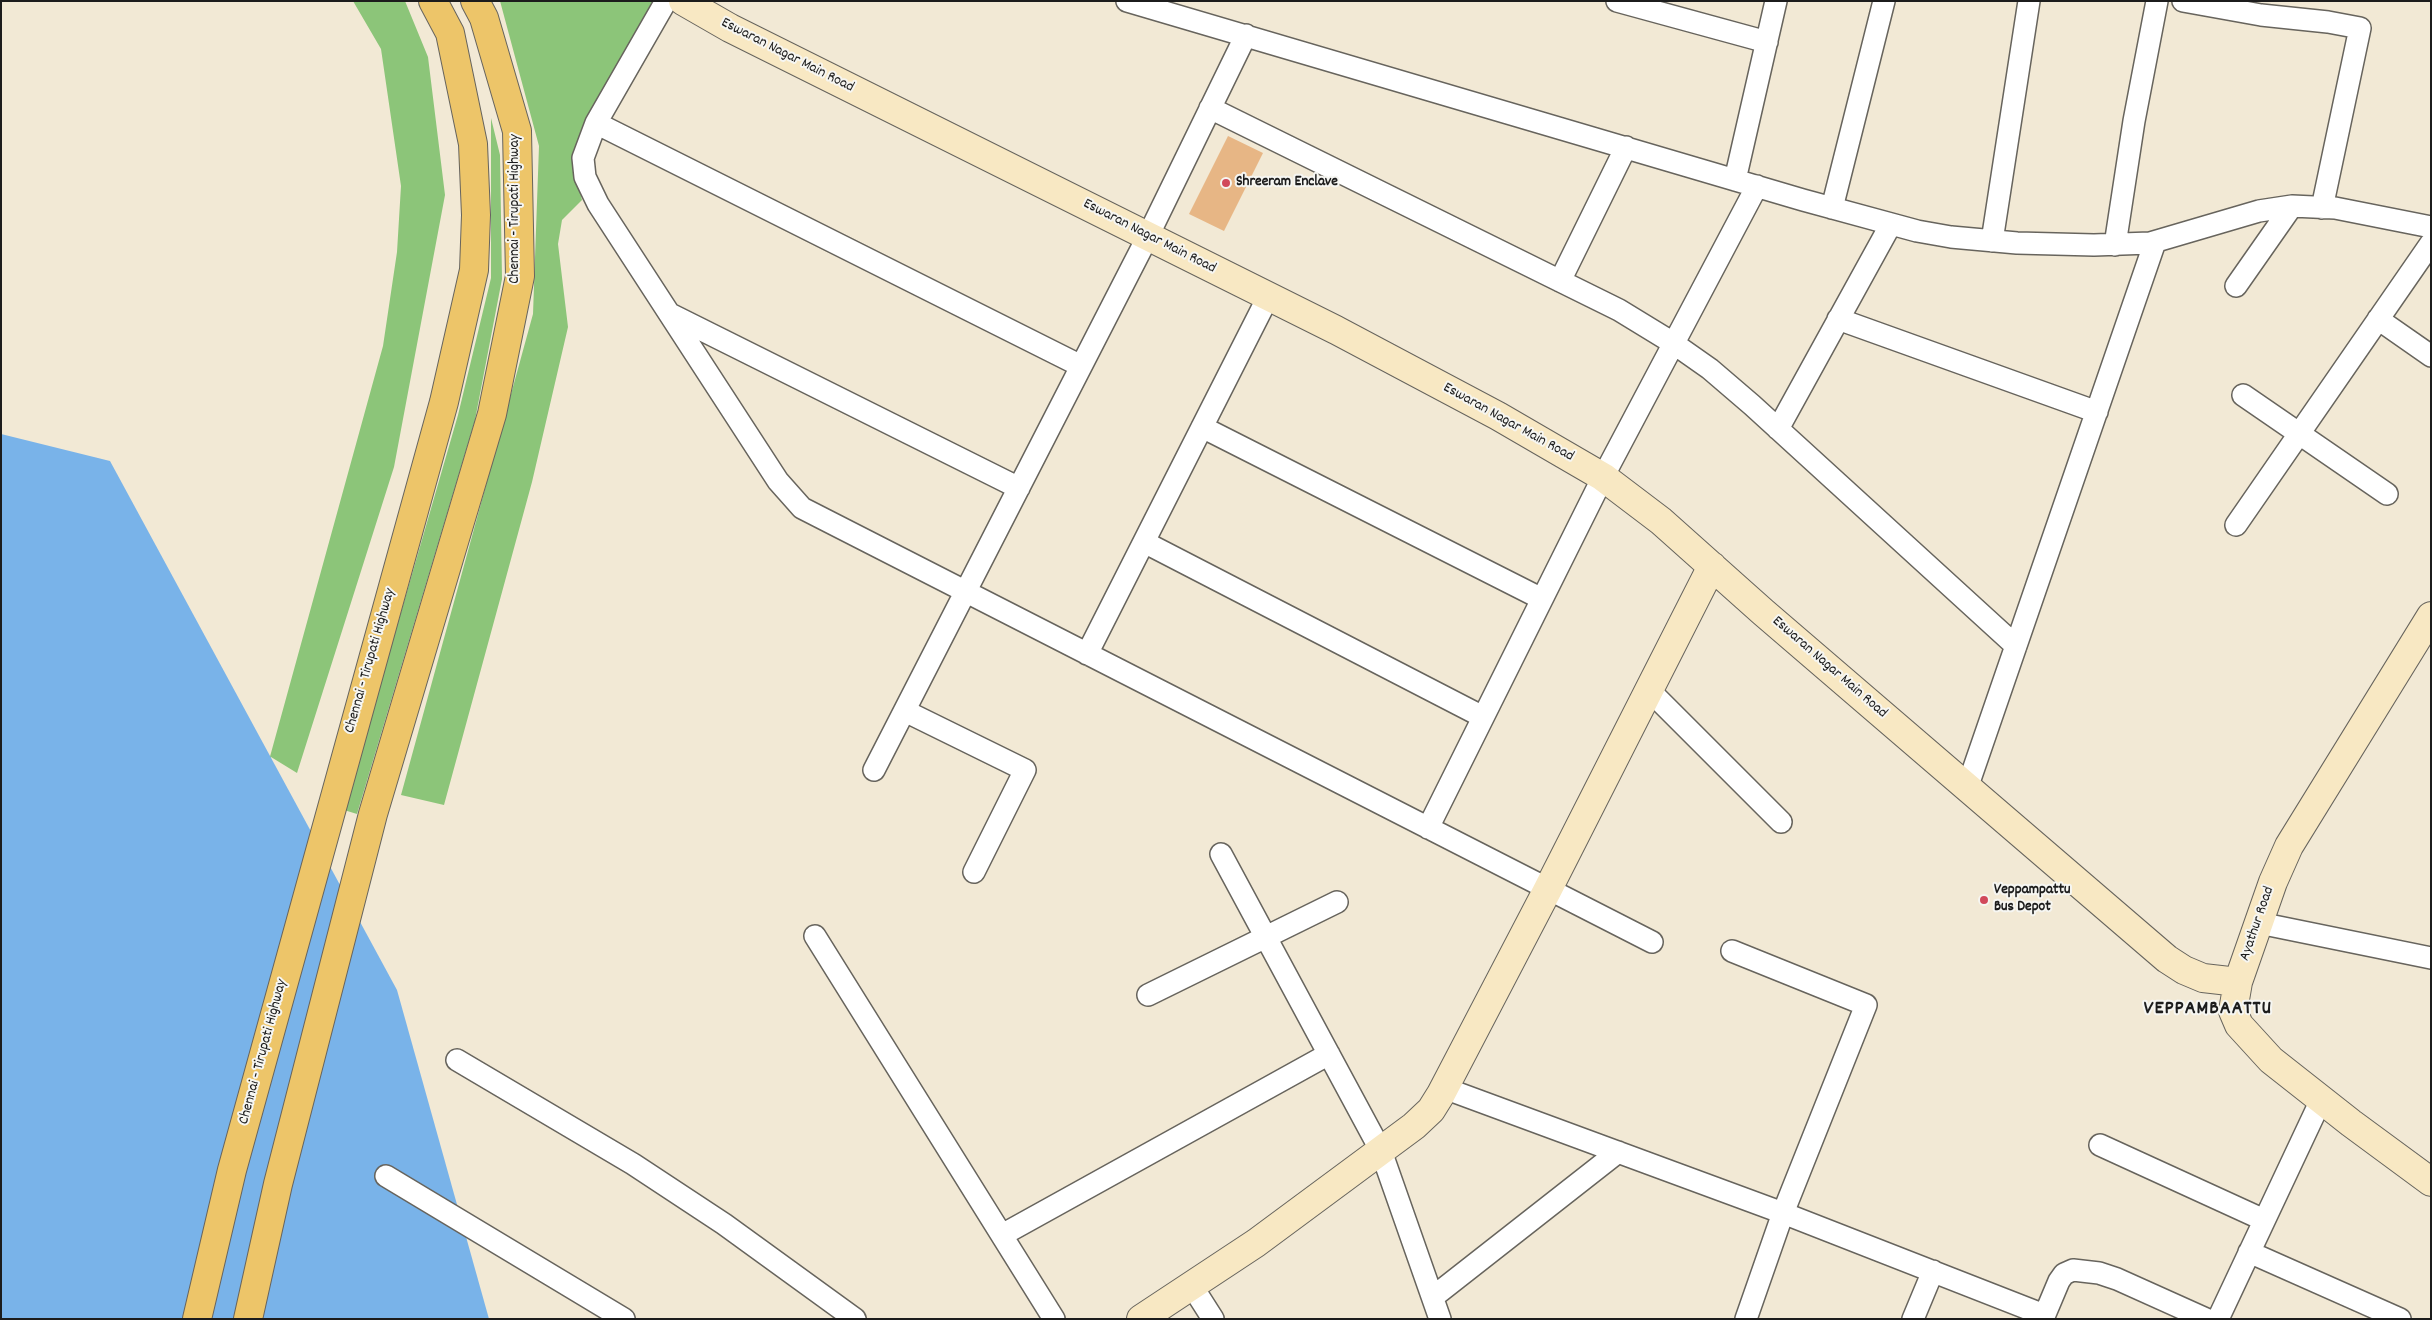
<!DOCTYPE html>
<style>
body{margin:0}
#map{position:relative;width:2432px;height:1320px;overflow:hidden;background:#f2e9d5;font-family:Dekko,sans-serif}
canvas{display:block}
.frame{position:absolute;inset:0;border:2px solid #1c1c1c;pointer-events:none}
</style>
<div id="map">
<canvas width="2432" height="1320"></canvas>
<div class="frame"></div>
</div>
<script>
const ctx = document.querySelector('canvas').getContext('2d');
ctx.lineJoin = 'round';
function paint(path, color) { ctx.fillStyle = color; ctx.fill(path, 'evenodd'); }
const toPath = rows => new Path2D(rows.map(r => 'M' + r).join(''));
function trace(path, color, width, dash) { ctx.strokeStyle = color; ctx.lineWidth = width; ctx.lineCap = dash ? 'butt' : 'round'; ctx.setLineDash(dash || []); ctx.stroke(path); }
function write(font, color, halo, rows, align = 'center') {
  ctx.font = font + ' Dekko,sans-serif'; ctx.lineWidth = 4; ctx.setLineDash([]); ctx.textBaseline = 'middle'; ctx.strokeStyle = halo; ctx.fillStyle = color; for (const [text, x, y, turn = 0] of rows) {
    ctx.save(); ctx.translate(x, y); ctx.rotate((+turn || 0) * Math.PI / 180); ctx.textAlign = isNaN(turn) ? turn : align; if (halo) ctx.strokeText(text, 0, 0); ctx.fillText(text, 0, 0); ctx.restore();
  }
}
const green = toPath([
 [353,1,405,1,428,57,445,195,394,467,297,773,271,757,252,822,383,346,397,252,401,186,381,49],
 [500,1,653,1,584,124,576,146,573,163,582,200,562,220,558,244,568,327,532,482,444,805,401,795,533,314,539,146],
 [491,118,500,155,502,279,475,420,357,814,344,810,458,415,491,278]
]);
const water = toPath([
 [1,434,110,461,397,990,489,1319,1,1319]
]);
const building = toPath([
 [1228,136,1263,153,1224,231,1189,214]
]);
const street = toPath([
 [666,1,596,123,583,158,585,177,598,204,778,481,802,508,1652,942],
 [1127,1,1803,200,1917,231,1951,237,2017,243,2094,245,2150,243,2259,211,2292,206,2335,208,2431,227],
 [1617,1,1767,42],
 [2183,1,2261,15,2328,22,2360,28,2322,208],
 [1210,108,1619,310,1673,343,1710,369,1752,405,2016,646],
 [596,123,1081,366],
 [1735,180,1776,1],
 [1832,208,1884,1],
 [1992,241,2029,1],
 [2115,245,2134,121,2157,1],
 [1560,281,1626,147],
 [2236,286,2292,206],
 [670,314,1019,488],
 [1838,319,2097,412],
 [2378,319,2431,356],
 [2243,395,2387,494],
 [1202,427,1542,599],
 [1778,429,1891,224],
 [2236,525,2431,243],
 [1144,542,1483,717],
 [1087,654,1268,297],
 [1649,690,1781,822],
 [905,711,1025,770,974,872],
 [874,770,1148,236,1246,35],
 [1967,788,2155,242],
 [1428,828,1603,477,1757,186],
 [1221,854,1381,1151,1440,1319],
 [2259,923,2431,958],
 [815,936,1054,1319],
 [1732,951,1866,1005,1783,1213,1746,1319],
 [1148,995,1337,902],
 [457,1060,633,1164,724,1224,855,1319],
 [1444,1088,1783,1213,2044,1315],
 [2100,1145,2264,1220],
 [386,1176,624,1319],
 [1002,1235,1329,1054],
 [2249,1252,2400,1319],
 [1192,1286,1213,1319],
 [1433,1297,1618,1152],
 [1913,1319,1933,1271],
 [2043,1319,2059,1281,2064,1274,2073,1270,2099,1273,2117,1279,2206,1319],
 [2218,1319,2321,1100]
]);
const secondary = toPath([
 [683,1,730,28,1336,330,1498,416,1603,477,1661,521,1763,612,2167,959,2184,970,2203,978,2238,982],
 [2431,616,2289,846,2273,882,2238,982,2233,1011,2239,1025,2271,1060,2351,1123,2431,1182],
 [1141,1319,1256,1243,1414,1126,1431,1110,1441,1094,1548,889,1712,566]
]);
const highway = toPath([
 [197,1319,232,1170,444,402,474,270,476,215,473,144,450,33,433,1],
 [248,1319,278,1184,373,814,492,414,520,276,517,131,484,18,475,1]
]);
const markers = [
 [1226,183,5,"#d1495b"],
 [1984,900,5,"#d1495b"]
];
const streetNames = [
 ["Eswaran Nagar Main Road",787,56,27],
 ["Chennai - Tirupati Highway",516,209,-90],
 ["Eswaran Nagar Main Road",1149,237,27],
 ["Eswaran Nagar Main Road",1508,423,29],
 ["Chennai - Tirupati Highway",371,661,-74],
 ["Eswaran Nagar Main Road",1829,668,41],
 ["Ayathur Road",2258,924,-71],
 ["Chennai - Tirupati Highway",264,1052,-75]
];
const poiNames = [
 ["Shreeram Enclave",1236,183],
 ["Veppampattu",1994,891],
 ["Bus Depot",1994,908]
];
const districtNames = [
 ["VEPPAMBAATTU",2208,1010]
];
paint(green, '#8cc579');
paint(water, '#79b3e9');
paint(building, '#e7b685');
trace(street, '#67645d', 24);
trace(secondary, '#67645d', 30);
trace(highway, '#67645d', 30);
trace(street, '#fff', 21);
trace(secondary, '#f8e8c3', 28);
trace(highway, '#edc569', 28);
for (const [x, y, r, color] of markers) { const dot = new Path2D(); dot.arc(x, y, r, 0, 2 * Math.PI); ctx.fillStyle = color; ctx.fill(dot); trace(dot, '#f6f6f2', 2); }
write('15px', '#1c1c1c', '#f6f6f2', streetNames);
write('bold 15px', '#1c1c1c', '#f6f6f2', poiNames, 'left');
ctx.letterSpacing = '1px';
write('bold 20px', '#1c1c1c', '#f6f6f2', districtNames);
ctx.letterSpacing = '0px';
</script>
